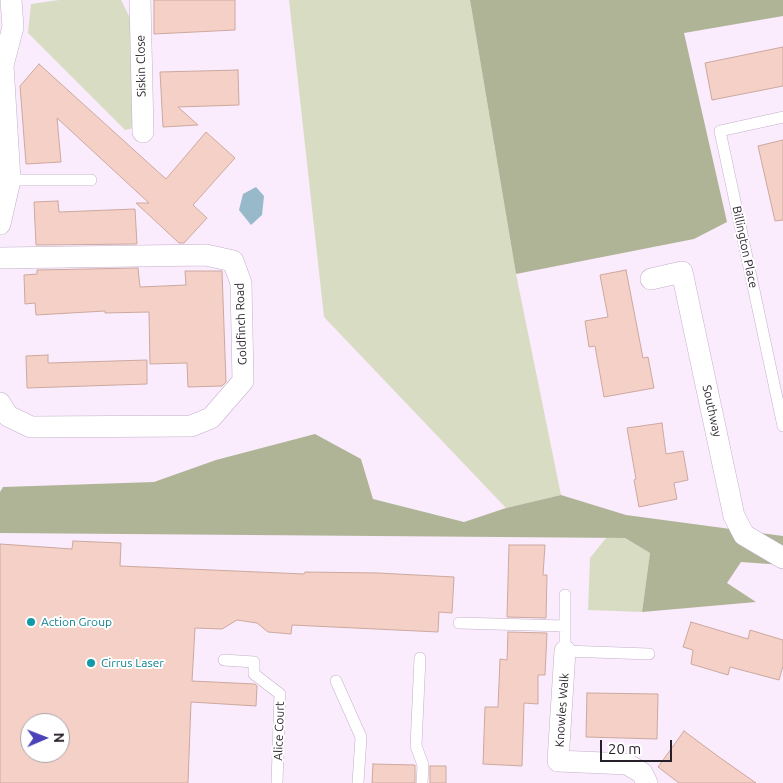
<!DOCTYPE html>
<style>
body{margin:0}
#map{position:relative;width:783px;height:783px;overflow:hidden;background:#faecfd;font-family:Ubuntu,sans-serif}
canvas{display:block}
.north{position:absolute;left:20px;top:713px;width:50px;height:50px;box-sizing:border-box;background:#fff;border:1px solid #a9a5a9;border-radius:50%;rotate:89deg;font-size:14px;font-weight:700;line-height:20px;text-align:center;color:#271f29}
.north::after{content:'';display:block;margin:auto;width:18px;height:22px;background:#4b42b9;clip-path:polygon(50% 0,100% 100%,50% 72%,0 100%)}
.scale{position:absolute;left:600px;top:740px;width:72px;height:22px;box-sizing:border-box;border:2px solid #271f29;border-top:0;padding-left:6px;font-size:15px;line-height:18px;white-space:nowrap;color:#271f29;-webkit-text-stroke:4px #fff;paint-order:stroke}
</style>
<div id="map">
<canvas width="783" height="783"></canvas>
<div class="north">N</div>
<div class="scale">20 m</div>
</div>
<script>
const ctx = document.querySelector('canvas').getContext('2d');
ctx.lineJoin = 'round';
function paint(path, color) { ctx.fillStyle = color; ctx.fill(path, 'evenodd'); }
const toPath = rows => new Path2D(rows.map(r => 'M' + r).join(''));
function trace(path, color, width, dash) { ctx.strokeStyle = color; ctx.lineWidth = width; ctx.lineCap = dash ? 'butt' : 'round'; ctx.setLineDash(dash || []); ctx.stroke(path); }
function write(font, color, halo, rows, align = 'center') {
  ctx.font = font + ' Ubuntu,sans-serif'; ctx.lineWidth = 4; ctx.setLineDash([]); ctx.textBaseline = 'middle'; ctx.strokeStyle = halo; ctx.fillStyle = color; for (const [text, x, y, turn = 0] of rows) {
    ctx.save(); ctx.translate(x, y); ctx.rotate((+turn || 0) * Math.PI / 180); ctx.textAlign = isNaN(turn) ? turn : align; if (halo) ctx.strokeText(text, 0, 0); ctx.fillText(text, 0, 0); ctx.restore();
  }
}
const green = toPath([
 [59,0,121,0,133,24,135,128,125,130,28,33,31,4],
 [289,0,470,0,516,274,561,495,506,508,324,317],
 [606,538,625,538,650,553,642,612,588,610,590,558]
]);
const forest = toPath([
 [470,0,783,0,783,16,684,33,727,222,694,239,516,274],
 [315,434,361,459,373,499,464,522,506,508,561,495,626,515,783,536,783,565,741,562,727,583,756,602,642,612,650,553,625,538,0,533,0,492,3,487,154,482,216,460]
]);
const water = toPath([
 [256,187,264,196,262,215,251,225,239,210,243,194]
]);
const building = toPath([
 [154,0,235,0,235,30,154,34,154,0],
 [783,47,783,86,712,100,705,63,783,47],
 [39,64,166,179,206,132,235,158,193,205,207,218,184,243,179,243,136,203,149,203,57,118,61,162,26,164,20,86,39,64],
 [238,70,239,105,178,107,198,125,163,127,160,72,238,70],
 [783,140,783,220,775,221,758,146,783,140],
 [58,201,59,212,135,209,137,244,36,245,34,202,58,201],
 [138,268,140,287,186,285,185,271,222,271,226,382,222,386,188,387,187,363,150,364,149,312,105,313,105,311,36,315,35,303,25,304,24,275,37,274,37,270,138,268],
 [626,270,643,358,648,357,654,388,604,397,595,346,589,347,585,321,608,317,600,275,626,270],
 [48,355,48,363,147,360,147,384,27,388,26,356,48,355],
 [662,423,666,454,683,451,688,480,674,483,677,499,639,507,634,480,636,479,627,428,662,423],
 [73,541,121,543,120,566,304,574,305,572,378,573,454,577,452,613,439,612,438,632,292,625,291,634,268,632,257,623,237,620,222,629,195,628,192,681,255,684,257,686,256,706,191,702,188,783,0,783,0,544,72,549,73,541],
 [30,723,60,723,60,753,30,753,30,723],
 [509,545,545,545,543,575,547,575,546,618,507,617,509,545],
 [691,622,748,639,750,630,783,640,783,666,779,680,730,667,728,675,691,664,693,650,683,647,691,622],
 [508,632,547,633,545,675,538,675,538,704,524,703,522,766,483,764,485,707,498,707,500,659,507,660,508,632],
 [587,693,658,694,657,739,586,737,587,693],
 [684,731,719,757,756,783,679,783,658,767,684,731],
 [373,764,415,765,415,783,372,783,373,764],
 [430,766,446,766,446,783,430,783,430,766]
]);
const service = toPath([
 [783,117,720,131,783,426],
 [10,180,91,180],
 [565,595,565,651,649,654],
 [459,623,565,626],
 [420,658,416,746,423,765,422,783],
 [224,660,254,662,254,674,280,694,277,783],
 [336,681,361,737,358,783]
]);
const minor = toPath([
 [140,0,143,132],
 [0,224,10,180,3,65,13,27,11,0],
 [0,258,206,255,233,261,241,283,243,381,211,418,191,426,31,427,8,416,0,403],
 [651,279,682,272,734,516,744,535,783,558],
 [565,651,558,761,627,764,642,773,647,783]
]);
const markers = [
 [31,622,5,"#0f9aa8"],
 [91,663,5,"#0f9aa8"]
];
const streetNames = [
 ["Siskin Close",141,66,-91],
 ["Billington Place",745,247,78],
 ["Goldfinch Road",241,324,-92],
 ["Southway",712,411,78],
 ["Knowles Walk",562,710,-86],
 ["Alice Court",279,731,-88]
];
const cultureNames = [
 ["Action Group",41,622],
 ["Cirrus Laser",101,663]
];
paint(green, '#d8dcc3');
paint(forest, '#b0b496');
paint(water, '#98b9c9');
paint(building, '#f4d0c7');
trace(building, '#cca89e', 1);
trace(service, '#c4afca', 12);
trace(minor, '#c4afca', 22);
trace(service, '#fff', 11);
trace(minor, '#fff', 21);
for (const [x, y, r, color] of markers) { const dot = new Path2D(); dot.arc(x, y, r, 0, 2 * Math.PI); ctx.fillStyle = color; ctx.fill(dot); trace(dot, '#fff', 2); }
write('12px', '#271f29', '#fff', streetNames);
write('12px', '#0d838f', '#fff', cultureNames, 'left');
</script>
